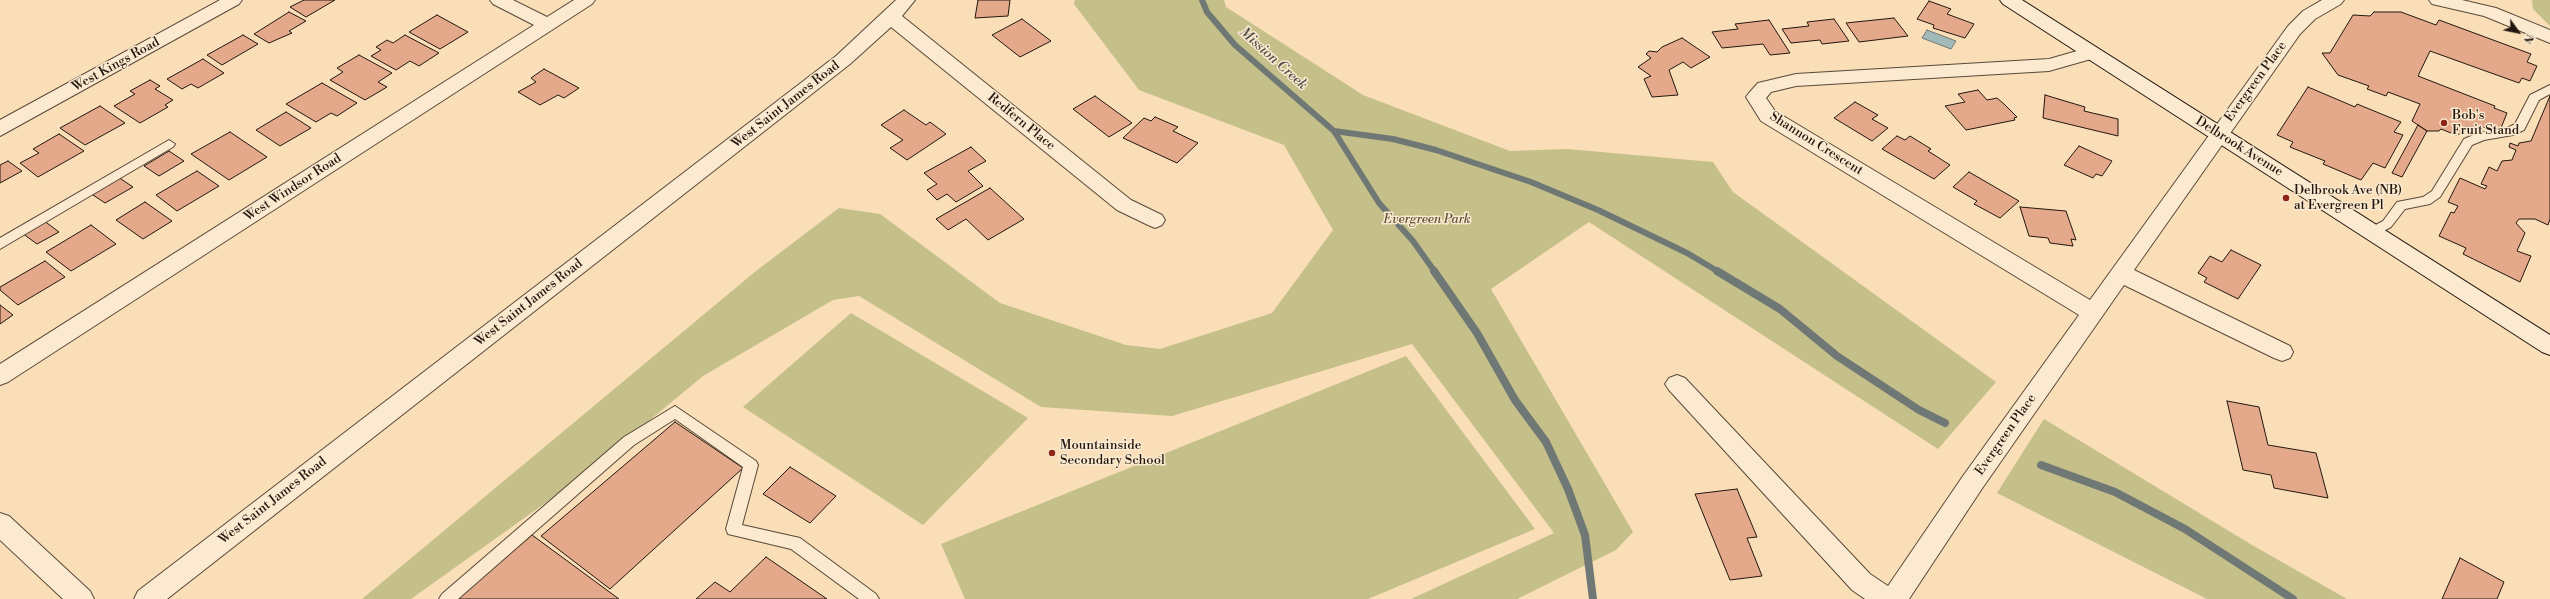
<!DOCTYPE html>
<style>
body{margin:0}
#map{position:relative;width:2550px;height:599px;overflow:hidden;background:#f9deb7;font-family:"Libre Bodoni",serif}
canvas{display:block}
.north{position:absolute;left:2498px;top:12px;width:40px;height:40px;-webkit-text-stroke:3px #fbead0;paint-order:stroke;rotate:123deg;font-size:11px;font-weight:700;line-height:16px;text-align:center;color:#22170f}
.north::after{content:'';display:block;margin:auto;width:14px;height:18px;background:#22170f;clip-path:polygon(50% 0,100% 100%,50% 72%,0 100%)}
</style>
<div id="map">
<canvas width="2550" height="599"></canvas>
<div class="north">N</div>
</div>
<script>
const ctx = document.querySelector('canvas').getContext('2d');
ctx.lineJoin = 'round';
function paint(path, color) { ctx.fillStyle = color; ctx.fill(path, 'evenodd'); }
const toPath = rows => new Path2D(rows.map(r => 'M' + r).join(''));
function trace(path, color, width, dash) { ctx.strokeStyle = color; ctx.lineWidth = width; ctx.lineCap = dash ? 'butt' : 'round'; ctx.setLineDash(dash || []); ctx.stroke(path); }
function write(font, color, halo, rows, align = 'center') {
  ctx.font = font + ' "Libre Bodoni",serif'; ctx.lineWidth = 3; ctx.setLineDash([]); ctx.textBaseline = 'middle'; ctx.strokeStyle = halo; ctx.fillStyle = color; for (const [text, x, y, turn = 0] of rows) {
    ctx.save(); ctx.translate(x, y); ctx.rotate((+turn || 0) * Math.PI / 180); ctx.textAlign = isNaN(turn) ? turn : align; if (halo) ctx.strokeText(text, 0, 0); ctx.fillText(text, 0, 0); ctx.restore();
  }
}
const green = toPath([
 [1075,0,1224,0,1226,7,1363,95,1510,151,1567,149,1713,162,1733,192,1996,382,1938,449,1589,222,1491,289,1633,532,1616,550,1517,599,1411,599,1554,533,1412,344,1172,416,1041,407,859,296,833,300,703,376,576,481,411,599,362,599,756,271,839,208,880,214,1000,303,1126,345,1160,349,1272,313,1333,230,1284,145,1139,90,1074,4],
 [2532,0,2550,0,2550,26,2533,9],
 [851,313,1028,418,923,525,743,407],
 [1406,356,1535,529,1368,599,965,599,941,544],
 [2044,419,2252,545,2347,599,2207,599,1997,493]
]);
const water = toPath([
 [1927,30,1956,41,1951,49,1922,38,1927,30]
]);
const streamFar1 = toPath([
 [1202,0,1207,12,1235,45,1334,131,1379,203,1413,241,1435,272],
 [1334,131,1393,139,1436,150,1531,182,1598,210,1687,253,1719,272]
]);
const stream = toPath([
 [1434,271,1477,333,1515,400,1546,442,1568,489,1585,535,1593,599],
 [1717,271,1780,309,1837,356,1919,410,1945,423],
 [2041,465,2115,492,2185,529,2293,599]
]);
const building = toPath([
 [304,0,335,0,306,17,290,7,304,0],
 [978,0,1010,0,1008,16,975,18,978,0],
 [1929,1,1951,9,1947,14,1974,24,1965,38,1933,28,1934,25,1917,19,1929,1],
 [289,12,306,21,289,31,292,33,269,43,254,34,289,12],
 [2374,12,2401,12,2436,25,2439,20,2531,54,2527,62,2537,66,2530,81,2522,78,2519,83,2430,51,2418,76,2495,106,2494,108,2507,113,2501,128,2465,127,2460,134,2456,135,2441,129,2439,131,2427,131,2412,121,2420,104,2388,92,2386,96,2367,89,2369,86,2338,75,2322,53,2330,53,2353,15,2370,16,2374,12],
 [437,15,468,32,440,49,409,32,437,15],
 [1894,18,1908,36,1859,42,1846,23,1894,18],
 [1022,19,1051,41,1020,57,992,35,1022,19],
 [1834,19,1849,41,1822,44,1820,40,1791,43,1782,29,1809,26,1807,22,1834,19],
 [1769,20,1790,53,1770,55,1763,44,1722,48,1712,32,1738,29,1735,24,1769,20],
 [243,35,258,44,222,65,207,55,243,35],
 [405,35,439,53,419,66,410,61,396,70,371,56,381,50,376,47,387,40,393,43,405,35],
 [1682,38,1710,57,1691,68,1683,62,1669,70,1678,95,1652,97,1644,79,1651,76,1638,67,1651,58,1646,54,1649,51,1657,52,1662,47,1682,38],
 [359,55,392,73,378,82,387,87,365,100,330,80,343,72,337,68,359,55],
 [203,59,224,73,198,88,191,84,182,89,167,79,203,59],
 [544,69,579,88,564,98,558,95,540,105,518,92,536,82,531,78,544,69],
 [150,80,160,86,155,89,173,100,165,105,168,107,140,123,114,106,135,94,130,91,150,80],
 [322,83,357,103,337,116,331,113,316,122,286,104,322,83],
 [2308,87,2355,107,2357,104,2401,122,2394,132,2403,135,2385,168,2373,163,2361,180,2323,164,2325,161,2290,147,2293,142,2277,135,2308,87],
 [1978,90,1987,100,1997,98,2004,104,2017,117,2014,118,2015,120,1966,130,1945,106,1965,102,1958,94,1978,90],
 [2045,95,2085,107,2084,111,2118,119,2118,136,2043,118,2045,95],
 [1095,96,1132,123,1109,137,1073,109,1095,96],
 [2550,96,2550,219,2548,225,2535,219,2519,219,2516,223,2525,233,2517,251,2531,256,2520,282,2463,254,2466,248,2439,236,2451,212,2454,213,2458,206,2448,202,2460,178,2485,189,2487,186,2481,184,2489,167,2497,171,2502,161,2512,160,2516,150,2509,147,2510,143,2518,146,2519,143,2531,141,2550,96],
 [1855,102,1878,115,1872,119,1888,128,1872,141,1834,118,1855,102],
 [100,106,125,123,85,145,60,128,100,106],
 [904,110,926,125,930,122,946,134,907,160,890,148,903,140,881,125,904,110],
 [286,112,311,128,280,146,256,130,286,112],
 [1155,117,1178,127,1173,131,1198,143,1177,163,1123,138,1144,118,1151,121,1155,117],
 [2418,125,2427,131,2402,177,2392,173,2418,125],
 [230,132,267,157,229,180,191,154,230,132],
 [59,134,84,151,38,177,20,163,39,153,33,149,59,134],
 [1897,136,1905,140,1910,136,1931,149,1928,151,1950,165,1934,179,1882,149,1897,136],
 [2079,146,2112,161,2102,176,2096,174,2093,178,2064,165,2079,146],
 [971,147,986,161,968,171,983,186,956,202,947,194,937,200,927,190,937,184,924,173,971,147],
 [169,151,184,161,159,176,144,166,169,151],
 [8,161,22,171,0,183,0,165,8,161],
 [197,171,219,186,177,211,156,195,197,171],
 [1969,172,2019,201,2000,218,1974,204,1977,201,1953,187,1969,172],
 [118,177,133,187,105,203,90,193,118,177],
 [990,188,1024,219,988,240,966,219,948,230,936,219,990,188],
 [145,202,172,221,143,239,116,220,145,202],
 [2020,207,2066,211,2076,240,2071,239,2073,246,2050,243,2048,238,2029,236,2020,207],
 [43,220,59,232,37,244,22,233,43,220],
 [91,225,116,244,71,271,46,252,91,225],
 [2231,250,2261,265,2238,299,2204,282,2207,278,2198,273,2210,256,2222,262,2231,250],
 [45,261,65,277,18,305,0,290,0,287,45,261],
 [0,305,13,315,0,324,0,305],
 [2227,401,2259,407,2268,445,2316,453,2328,498,2274,488,2271,475,2243,470,2227,401],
 [675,422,743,468,610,589,541,536,675,422],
 [790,467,836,496,810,523,763,494,790,467],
 [1737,489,1757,537,1747,538,1762,576,1730,580,1695,494,1737,489],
 [532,535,619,599,457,599,532,535],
 [766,557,827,599,696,599,715,582,730,592,766,557],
 [2460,558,2504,582,2497,599,2442,599,2460,558]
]);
const lane = toPath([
 [2550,85,2550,94,2539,100,2524,130,2513,135,2484,140,2472,145,2440,197,2430,204,2405,209,2391,227,2376,235,2368,235,2366,232,2368,229,2383,221,2397,202,2423,197,2432,191,2464,139,2478,133,2507,128,2515,124,2530,95,2550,85],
 [169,140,175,144,173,147,0,249,0,238,169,140],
 [675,406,756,461,758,465,742,525,800,538,876,594,879,599,859,599,791,549,728,534,726,529,743,467,675,419,634,445,458,599,439,599,442,594,624,437,675,406]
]);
const street = toPath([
 [220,0,242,0,239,4,0,136,0,120,220,0],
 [490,0,513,0,547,17,574,0,595,0,592,4,8,382,0,385,0,364,534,25,493,4,490,0],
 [896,0,915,0,902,16,1131,200,1162,215,1165,220,1162,225,1155,228,1148,225,1117,210,891,27,850,64,167,599,134,599,138,591,836,56,896,0],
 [2322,0,2344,0,2341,4,2315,19,2300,34,2134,270,2290,346,2293,352,2290,358,2282,361,2274,358,2124,285,1981,490,1909,599,1865,599,1852,590,1669,390,1665,384,1669,378,1677,375,1685,378,1870,574,1888,586,1963,476,2079,315,1761,121,1746,97,1749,93,1758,83,1796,74,2049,59,2091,47,2098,49,2100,53,2098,57,2049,71,1796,86,1771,92,1766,98,1775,111,2090,300,2288,26,2303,11,2322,0],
 [2429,0,2462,0,2496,8,2550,30,2550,43,2484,16,2432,4,2429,0],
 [0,513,9,516,90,591,94,599,63,599,0,540,0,513]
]);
const secondary = toPath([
 [2000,0,2022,0,2550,335,2550,355,2542,352,2003,4,2000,0]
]);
const markers = [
 [2444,123,4,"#8f2418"],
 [2286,198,4,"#8f2418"],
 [1052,453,4,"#8f2418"]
];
const streetNames = [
 ["West Kings Road",116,65,-29],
 ["Evergreen Place",2256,82,-54],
 ["West Saint James Road",786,105,-38],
 ["Redfern Place",1021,122,39],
 ["Shannon Crescent",1816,144,32],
 ["Delbrook Avenue",2239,147,32],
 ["West Windsor Road",293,188,-33],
 ["West Saint James Road",529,303,-38],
 ["Evergreen Place",2006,435,-55],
 ["West Saint James Road",273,501,-38]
];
const poiNames = [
 ["Bob's",2452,116],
 ["Fruit Stand",2452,131],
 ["Delbrook Ave (NB)",2294,191],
 ["at Evergreen Pl",2294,206],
 ["Mountainside",1060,446],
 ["Secondary School",1060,461]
];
const parkNames = [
 ["Evergreen Park",1427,220]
];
const waterNames = [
 ["Mission Creek",1273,59,42]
];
paint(green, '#c5bf89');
paint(water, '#a2b9b9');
trace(water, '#6f7875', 1);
trace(streamFar1, '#6f7875', 6);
trace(stream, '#6f7875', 8);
paint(building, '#e4a98a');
trace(building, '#22170f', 1);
trace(lane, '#584939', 2);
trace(street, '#584939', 2);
trace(secondary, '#22170f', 2);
paint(lane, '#fbead0');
paint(street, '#fbead0');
paint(secondary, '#fbead0');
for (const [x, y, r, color] of markers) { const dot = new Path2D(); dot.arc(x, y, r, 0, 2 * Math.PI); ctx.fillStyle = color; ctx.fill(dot); trace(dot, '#fbead0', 1.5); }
write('13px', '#22170f', '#fbead0', streetNames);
write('13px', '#22170f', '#fbead0', poiNames, 'left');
write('italic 13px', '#5b523a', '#fbead0', parkNames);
write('italic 14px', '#4f504a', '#fbead0', waterNames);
</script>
